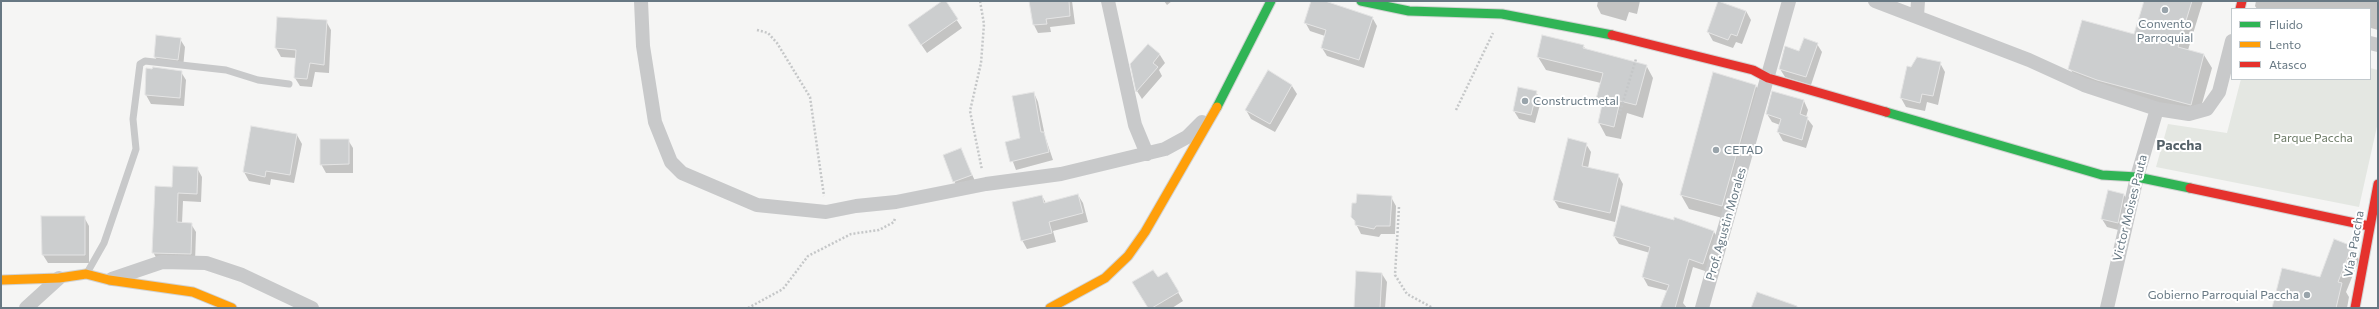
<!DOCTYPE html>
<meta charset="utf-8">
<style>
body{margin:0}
#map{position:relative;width:2379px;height:309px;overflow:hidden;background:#f5f5f4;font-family:Commissioner,sans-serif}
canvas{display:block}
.frame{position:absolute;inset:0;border:2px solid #677883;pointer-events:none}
.legend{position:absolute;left:2231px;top:8px;width:140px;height:72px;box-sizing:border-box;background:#fff;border:1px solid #c2c9cd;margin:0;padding:5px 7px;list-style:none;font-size:12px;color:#677883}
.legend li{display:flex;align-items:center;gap:8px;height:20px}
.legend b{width:20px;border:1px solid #c2c9cd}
</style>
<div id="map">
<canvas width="2379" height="309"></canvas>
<div class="frame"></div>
<ul class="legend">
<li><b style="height:5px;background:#30b455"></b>Fluido</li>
<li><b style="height:5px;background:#ff9f0a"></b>Lento</li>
<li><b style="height:5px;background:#e5322d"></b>Atasco</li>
</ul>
</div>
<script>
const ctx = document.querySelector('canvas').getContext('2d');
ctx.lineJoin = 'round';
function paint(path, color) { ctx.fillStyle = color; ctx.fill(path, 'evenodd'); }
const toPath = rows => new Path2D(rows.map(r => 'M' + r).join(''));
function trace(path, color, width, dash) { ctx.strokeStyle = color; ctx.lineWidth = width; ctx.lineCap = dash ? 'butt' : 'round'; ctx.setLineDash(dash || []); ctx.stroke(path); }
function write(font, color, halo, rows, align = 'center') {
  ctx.font = font + ' Commissioner,sans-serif'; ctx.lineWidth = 4; ctx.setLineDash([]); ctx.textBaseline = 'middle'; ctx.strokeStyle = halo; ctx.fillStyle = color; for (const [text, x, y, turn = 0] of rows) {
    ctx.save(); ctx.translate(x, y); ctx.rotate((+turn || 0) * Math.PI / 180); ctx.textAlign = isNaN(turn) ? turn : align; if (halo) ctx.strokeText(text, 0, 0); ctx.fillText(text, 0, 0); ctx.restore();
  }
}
const green = toPath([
 [2370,68,2378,70,2378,122,2359,207,2156,167,2168,124,2227,133,2241,79,2370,79]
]);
const shadow = toPath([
 [944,1,962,28,927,53,914,34],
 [1030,1,1072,1,1075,24,1050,27,1051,32,1038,33,1034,25],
 [1164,1,1172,1,1167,5],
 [1312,1,1322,1,1372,17,1377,26,1364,68,1327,56,1322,48,1325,36,1310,31,1305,22],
 [1598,1,1640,1,1637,14,1629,12,1626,21,1601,14,1597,6],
 [2145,1,2203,1,2188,50,2204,55,2212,68,2198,118,2077,82,2070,68,2135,36],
 [2256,1,2378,1,2378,30,2371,28,2370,31,2370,9,2257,9,2255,6],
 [1746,11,1751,20,1742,44,1736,42,1733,48,1713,41,1708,32],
 [326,21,331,30,329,73,315,72,312,87,300,86,295,78,297,58,281,57,276,48],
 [180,39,185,47,183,68,160,65,155,57],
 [1817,44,1822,52,1811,85,1785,77,1780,69,1800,52],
 [1148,45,1160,55,1165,63,1159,70,1162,76,1142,99,1137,91,1132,64],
 [1583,45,1586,50,1646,65,1653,78,1643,118,1627,113,1621,139,1606,136,1599,123,1602,107,1597,98,1601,83,1546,70,1538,57],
 [1940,63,1945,72,1938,105,1927,102,1925,111,1906,107,1901,98],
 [147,70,181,72,186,80,184,106,151,104,146,95],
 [1292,86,1297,94,1275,132,1251,119,1246,110],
 [1756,86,1764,100,1730,220,1689,209,1681,195],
 [1536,92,1541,101,1535,123,1519,119,1514,111],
 [1034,93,1038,102,1045,136,1053,160,1016,170,1006,143,1021,139],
 [1804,101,1808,110,1806,117,1813,126,1806,148,1783,141,1778,132,1780,125,1772,122,1767,114],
 [252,127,297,135,302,144,294,183,271,179,270,185,249,181,244,172],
 [348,140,353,148,353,173,326,173,321,164],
 [1586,144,1591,152,1588,168,1618,175,1623,184,1615,222,1559,208,1554,200],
 [960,149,976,183,959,190,954,181],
 [197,168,202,177,201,202,183,201,182,223,191,224,196,232,195,262,158,261,153,252,173,188],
 [1078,195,1083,203,1088,222,1053,231,1056,242,1027,249,1022,240,1042,196,1046,203],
 [2124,195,2129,203,2122,231,2107,227,2102,219],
 [1391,197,1396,206,1395,234,1381,234,1379,237,1361,234,1352,216,1357,204],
 [84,217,89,226,89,263,48,263,43,255],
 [1714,232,1719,240,1708,272,1693,267,1683,303,1687,308,1661,308,1668,291,1648,286,1643,277,1650,253,1619,244,1614,236],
 [2351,246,2359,260,2346,292,2349,297,2347,308,2273,308,2321,278],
 [1167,273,1183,301,1172,308,1149,308,1157,279],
 [1382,274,1387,282,1385,308,1355,308]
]);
const building = toPath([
 [942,1,946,1,958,19,921,45,908,25,942,1],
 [1029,1,1069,1,1070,16,1046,19,1047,24,1033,25,1029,1],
 [1311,1,1325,1,1373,17,1359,60,1321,48,1326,30,1304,23,1311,1],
 [1718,1,1746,11,1737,36,1731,34,1728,40,1707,32,1718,1],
 [2144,1,2192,1,2178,47,2204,54,2191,105,2097,80,2068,69,2082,20,2134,34,2144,1],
 [277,17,327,20,324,65,310,63,307,79,294,78,296,50,275,48,277,17],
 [156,35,181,38,178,60,154,57,156,35],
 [1542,35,1584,45,1583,48,1647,65,1636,105,1620,101,1614,127,1598,123,1603,100,1596,99,1603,73,1537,57,1542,35],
 [1804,38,1818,43,1806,77,1779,69,1785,46,1799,51,1804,38],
 [1148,44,1160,54,1153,63,1158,67,1136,92,1130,64,1148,44],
 [1917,57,1941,62,1933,96,1922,94,1920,103,1900,98,1907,66,1911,67,1917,57],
 [153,67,182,71,180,98,145,95,146,68,152,69,153,67],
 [1268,70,1292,85,1270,124,1245,110,1268,70],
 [1713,72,1756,85,1722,206,1680,195,1713,72],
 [1518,87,1537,91,1531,115,1513,111,1518,87],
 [1772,91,1804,100,1800,114,1808,117,1802,140,1777,132,1781,119,1766,114,1772,91],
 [1034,92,1041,132,1044,132,1049,152,1010,162,1005,142,1020,138,1012,96,1034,92],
 [251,126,297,134,290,175,266,171,265,177,243,172,251,126],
 [1568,138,1587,143,1582,166,1619,174,1610,213,1553,200,1568,138],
 [320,139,349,139,349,164,320,165,320,139],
 [961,148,972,175,953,182,943,155,961,148],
 [173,166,198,167,197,194,178,193,177,222,192,223,191,254,152,253,155,186,172,187,173,166],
 [2108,190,2124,194,2118,223,2101,219,2108,190],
 [1078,194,1083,213,1049,222,1052,233,1021,241,1012,202,1042,195,1044,203,1078,194],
 [1357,194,1392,196,1390,226,1376,226,1374,229,1355,225,1355,221,1351,217,1352,203,1356,203,1357,194],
 [1621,205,1674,220,1674,217,1714,231,1703,264,1689,259,1675,308,1660,308,1669,285,1642,277,1650,247,1613,236,1621,205],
 [41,216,85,216,85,255,42,255,41,216],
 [2334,239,2352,246,2338,282,2342,283,2336,308,2272,308,2282,268,2320,277,2334,239],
 [1153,270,1158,277,1167,272,1179,292,1152,308,1148,308,1132,282,1153,270],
 [1356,271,1382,273,1380,308,1354,308,1356,271],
 [1757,292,1797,306,1797,308,1751,308,1757,292]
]);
const path = toPath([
 [980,1,984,24,981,63,970,111,982,170],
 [757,30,768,33,777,43,810,97,824,196],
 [1456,110,1493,33],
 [1619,115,1636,59],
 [1399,207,1395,275,1407,294,1433,308],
 [748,308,783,289,808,256,851,234,879,230,894,222,895,218]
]);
const lane = toPath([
 [87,273,104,243,136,149,133,119,140,64,145,61,226,70,258,80,289,84]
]);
const street = toPath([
 [641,1,643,46,655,122,671,162,682,173,757,205,826,212,856,206,896,202,986,184,1061,174,1165,149,1187,137,1202,122],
 [1108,1,1135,125,1147,154],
 [1875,1,2029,60,2084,85,2157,109,2189,114,2207,109,2219,92,2232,41],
 [1917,16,1918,1],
 [2370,43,2378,45],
 [112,279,162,262,206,263,242,275,312,308],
 [26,308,59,278],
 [1702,308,1789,1],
 [2107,308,2137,177,2157,109]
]);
const fast = toPath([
 [1361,1,1409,11,1502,14,1612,35],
 [1217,107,1271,1],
 [1886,112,2102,175,2137,177,2190,188]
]);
const slow = toPath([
 [1,280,59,278,86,274,109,280,193,292,232,308],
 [1050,308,1105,278,1128,256,1145,232,1217,107]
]);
const jam = toPath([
 [2240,9,2242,1],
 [1612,35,1753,70,1768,78,1886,112],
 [2190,188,2369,226],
 [2355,308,2378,184]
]);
const markers = [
 [2165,10,4,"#99a4ab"],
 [1525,101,4,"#99a4ab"],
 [1716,150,4,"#99a4ab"],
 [2307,295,4,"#99a4ab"]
];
const poiNames = [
 ["Convento",2165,24,"center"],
 ["Parroquial",2165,38,"center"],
 ["Constructmetal",1533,101],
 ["CETAD",1724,150],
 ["Gobierno Parroquial Paccha",2299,295,"right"]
];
const parkNames = [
 ["Parque Paccha",2313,138]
];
const streetNames = [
 ["Victor Moises Pauta",2130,208,-76],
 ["Prof. Agustin Morales",1726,224,-74],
 ["Vía a Paccha",2354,244,-80]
];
const quarterNames = [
 ["Paccha",2179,145]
];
paint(green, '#e4e7e2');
paint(shadow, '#0003');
paint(building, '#cccecf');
trace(building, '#e4e4e4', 1);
trace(fast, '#d1d2d2', 11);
trace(slow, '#d1d2d2', 11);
trace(jam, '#d1d2d2', 11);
trace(path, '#c5c7c8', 2.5, [2, 2]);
trace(lane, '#c8c9ca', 7);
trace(street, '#c8c9ca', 14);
trace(fast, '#30b455', 9);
trace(slow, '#ff9f0a', 9);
trace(jam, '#e5322d', 9);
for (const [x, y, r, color] of markers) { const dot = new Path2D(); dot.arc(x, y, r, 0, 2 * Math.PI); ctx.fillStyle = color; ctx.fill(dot); trace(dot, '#fff', 1.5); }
write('12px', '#677883', '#fff', poiNames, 'left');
write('12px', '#6b7a65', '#fff', parkNames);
write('12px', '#677883', '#fff', streetNames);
write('bold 14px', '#546168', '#fff', quarterNames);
</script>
